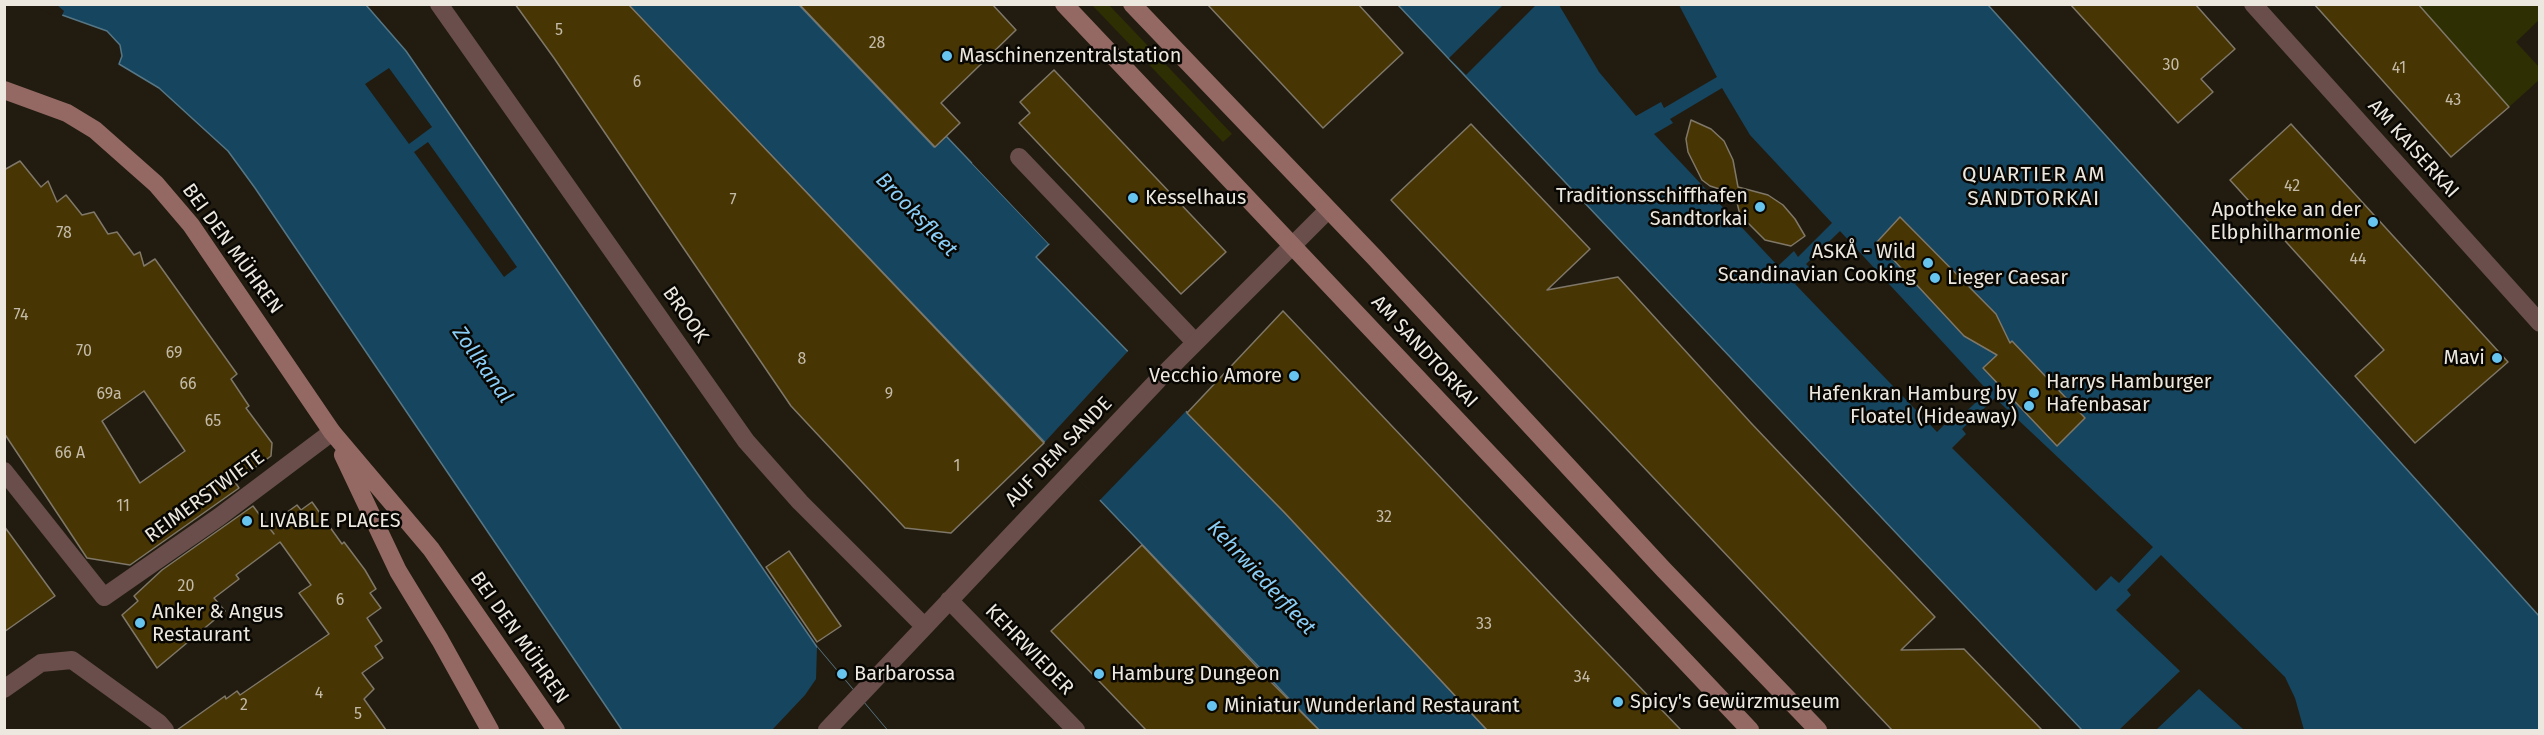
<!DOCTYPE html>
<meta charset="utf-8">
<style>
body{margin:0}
#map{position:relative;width:2544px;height:735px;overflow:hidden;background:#221c10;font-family:"Fira Sans",sans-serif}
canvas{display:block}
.frame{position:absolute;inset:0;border:6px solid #ece8df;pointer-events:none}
</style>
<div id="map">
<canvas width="2544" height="735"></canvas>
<div class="frame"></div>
</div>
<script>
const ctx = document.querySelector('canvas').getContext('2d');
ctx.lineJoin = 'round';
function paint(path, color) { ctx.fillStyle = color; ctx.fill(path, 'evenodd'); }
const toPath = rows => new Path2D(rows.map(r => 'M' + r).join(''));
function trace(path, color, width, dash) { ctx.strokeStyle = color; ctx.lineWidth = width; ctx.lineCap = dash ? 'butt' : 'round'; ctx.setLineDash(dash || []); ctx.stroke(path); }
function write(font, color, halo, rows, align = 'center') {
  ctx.font = font + ' "Fira Sans",sans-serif'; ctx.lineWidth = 5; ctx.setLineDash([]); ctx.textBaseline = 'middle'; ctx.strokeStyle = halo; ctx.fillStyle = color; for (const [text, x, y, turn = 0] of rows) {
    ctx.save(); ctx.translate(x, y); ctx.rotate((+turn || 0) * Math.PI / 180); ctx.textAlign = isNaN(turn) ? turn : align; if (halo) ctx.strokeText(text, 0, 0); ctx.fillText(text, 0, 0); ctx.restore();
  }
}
const green = toPath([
 [1092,5,1109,5,1232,134,1223,142],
 [2418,5,2539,5,2539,20,2516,42,2539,67,2539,80,2509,107]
]);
const water = toPath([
 [34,5,366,5,406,51,817,647,887,730,622,730,255,188,228,151,159,88,119,64,122,56,120,45,107,31,34,5],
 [628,5,799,5,934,147,946,136,1049,244,1036,257,1285,513,1487,730,1319,730,628,5],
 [1398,5,1988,5,2539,616,2539,730,2082,730,1398,5]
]);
const pier = toPath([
 [31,4,57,5,64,11,61,18,33,7],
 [1503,5,1536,5,1466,75,1449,58],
 [1559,5,1679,5,1717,77,1664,108,1661,102,1636,116,1599,72],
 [389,68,432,127,409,144,365,84],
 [1722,88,1750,135,1832,223,1798,257,1794,251,1778,266,1654,134,1673,123,1670,119],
 [428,142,517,267,504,277,414,152],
 [974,161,1051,242,1049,244,972,163],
 [1840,231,1988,391,1955,422,1951,418,1937,432,1795,284,1811,269,1806,264],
 [1129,350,1188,409,1099,501,1044,443],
 [1995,398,2153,547,2119,583,2111,576,2096,591,1952,448,1966,434,1962,429],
 [2161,555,2285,677,2295,698,2304,730,2244,730,2199,689,2156,730,2119,730,2180,671,2116,610,2131,595,2127,590],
 [817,647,887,730,772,730,805,695,816,679]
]);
const building = toPath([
 [515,4,628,4,1044,443,951,533,905,528,791,406,554,58,515,4],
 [799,4,992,4,1016,30,941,103,960,123,935,147,799,4],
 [1207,4,1358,4,1403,53,1323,128,1207,4],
 [2070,4,2195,4,2235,49,2201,79,2213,92,2178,123,2070,4],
 [2314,4,2418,4,2509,107,2451,157,2314,4],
 [1054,70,1226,252,1181,294,1019,123,1030,113,1020,102,1054,70],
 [1691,120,1711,129,1724,141,1733,160,1738,187,1768,195,1783,205,1795,219,1805,236,1791,246,1765,240,1740,215,1735,194,1710,186,1702,180,1688,152,1686,139,1691,120],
 [1471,124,1590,249,1547,290,1618,277,1751,423,1935,617,1901,650,1964,649,2042,730,1892,730,1391,200,1471,124],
 [2291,124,2508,362,2415,443,2355,376,2384,350,2230,180,2291,124],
 [20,161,41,187,48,181,57,202,66,195,82,215,94,212,108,234,117,232,134,255,140,252,144,266,155,259,237,374,231,379,249,406,246,408,272,443,271,456,235,482,239,488,130,565,87,558,4,433,4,170,20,161],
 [144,391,185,451,140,483,102,421,144,391],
 [1900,217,1996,314,2010,343,2012,341,2085,418,2057,446,1983,368,1997,355,1964,336,1877,242,1900,217],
 [1283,311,1585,630,1681,730,1487,730,1285,513,1187,413,1283,311],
 [312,502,342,544,344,542,365,570,376,589,370,593,381,608,367,618,382,641,375,646,383,658,362,673,374,689,364,699,386,730,177,730,225,696,226,699,237,691,240,695,329,634,299,593,311,585,280,542,236,575,239,579,214,598,225,611,157,668,122,615,138,601,134,596,162,570,253,506,274,534,268,526,297,505,301,510,312,502],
 [4,526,55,596,4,632,4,526],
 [1142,545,1271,682,1319,730,1146,730,1051,631,1142,545],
 [789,551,841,626,817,642,766,567,789,551]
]);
const lane = toPath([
 [1019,157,1195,342]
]);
const street = toPath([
 [439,4,746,441,800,502,924,626],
 [2253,4,2540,323],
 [4,471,104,597,219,517,332,432],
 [949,600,1076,730],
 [4,689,41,663,72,660,159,723,165,730],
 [827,730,1158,380,1328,210]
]);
const secondary = toPath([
 [1064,4,1750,730],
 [1132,4,1375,258,1664,570,1818,730],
 [4,90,67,113,95,130,156,184,191,225,332,432,431,549,556,730],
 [343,455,398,571,440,640,490,730]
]);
const markers = [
 [947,56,6,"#66c4ef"],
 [1133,198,6,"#66c4ef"],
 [1760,207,6,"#66c4ef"],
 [2373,222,6,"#66c4ef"],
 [1928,263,6,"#66c4ef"],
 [1935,278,6,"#66c4ef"],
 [2497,358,6,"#66c4ef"],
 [1294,376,6,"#66c4ef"],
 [2034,393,6,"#66c4ef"],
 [2029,406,6,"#66c4ef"],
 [247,521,6,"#66c4ef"],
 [140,623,6,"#66c4ef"],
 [842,674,6,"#66c4ef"],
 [1099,674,6,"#66c4ef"],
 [1618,702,6,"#66c4ef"],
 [1212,706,6,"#66c4ef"]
];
const numberNames = [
 ["5",559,31],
 ["28",877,44],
 ["30",2171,66],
 ["41",2399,69],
 ["6",637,83],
 ["43",2453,101],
 ["42",2292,187],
 ["7",733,201],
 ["78",64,234],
 ["44",2358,260],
 ["74",21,316],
 ["70",84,352],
 ["69",174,354],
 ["8",802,360],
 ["66",188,385],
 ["69a",109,395],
 ["9",889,395],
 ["65",213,422],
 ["66 A",70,454],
 ["1",957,467],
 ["11",123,507],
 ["32",1384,518],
 ["20",186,587],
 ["6",340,601],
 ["33",1484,625],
 ["34",1582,678],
 ["4",319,694],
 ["2",244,706],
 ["5",358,715]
];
const poiNames = [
 ["Maschinenzentralstation",959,56],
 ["Traditionsschiffhafen",1748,196,"right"],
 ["Sandtorkai",1748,219,"right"],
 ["Kesselhaus",1145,198],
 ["Apotheke an der",2361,210,"right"],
 ["Elbphilharmonie",2361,233,"right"],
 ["ASKÅ - Wild",1916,252,"right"],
 ["Scandinavian Cooking",1916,275,"right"],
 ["Lieger Caesar",1947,278],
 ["Mavi",2485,358,"right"],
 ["Vecchio Amore",1282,376,"right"],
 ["Harrys Hamburger",2046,382],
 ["Hafenbasar",2046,405],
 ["Hafenkran Hamburg by",2017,394,"right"],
 ["Floatel (Hideaway)",2017,417,"right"],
 ["LIVABLE PLACES",259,521],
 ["Anker & Angus",152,612],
 ["Restaurant",152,635],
 ["Barbarossa",854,674],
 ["Hamburg Dungeon",1111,674],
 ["Spicy's Gewürzmuseum",1630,702],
 ["Miniatur Wunderland Restaurant",1224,706]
];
const streetNames = [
 ["AM KAISERKAI",2413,149,48],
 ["BEI DEN MÜHREN",232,249,54],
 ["BROOK",685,315,55],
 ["AM SANDTORKAI",1424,352,47],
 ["AUF DEM SANDE",1059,452,-46],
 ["REIMERSTWIETE",205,497,-36],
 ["BEI DEN MÜHREN",519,638,55],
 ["KEHRWIEDER",1029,650,46]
];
const neighbourhoodNames = [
 ["QUARTIER AM",2034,175],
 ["SANDTORKAI",2034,199]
];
const waterNames = [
 ["Brooksfleet",916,215,46],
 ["Zollkanal",482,365,55],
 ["Kehrwiederfleet",1261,578,47]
];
paint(green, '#2e2f03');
paint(water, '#16455f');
trace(water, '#567685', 1.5);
paint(pier, '#221c10');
paint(building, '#483504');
trace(building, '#7f7869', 1.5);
trace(lane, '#694e4b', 18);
trace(street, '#694e4b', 18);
trace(secondary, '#946964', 18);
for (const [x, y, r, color] of markers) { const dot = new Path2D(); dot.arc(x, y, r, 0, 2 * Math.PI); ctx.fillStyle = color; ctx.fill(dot); trace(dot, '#090703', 2); }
write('16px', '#c3bba8', null, numberNames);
write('20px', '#ece8df', '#090703', poiNames, 'left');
write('20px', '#ece8df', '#090703', streetNames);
ctx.letterSpacing = '1.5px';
write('21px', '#ece8df', '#090703', neighbourhoodNames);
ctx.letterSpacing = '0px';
write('italic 21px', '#8acef8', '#090703', waterNames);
</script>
